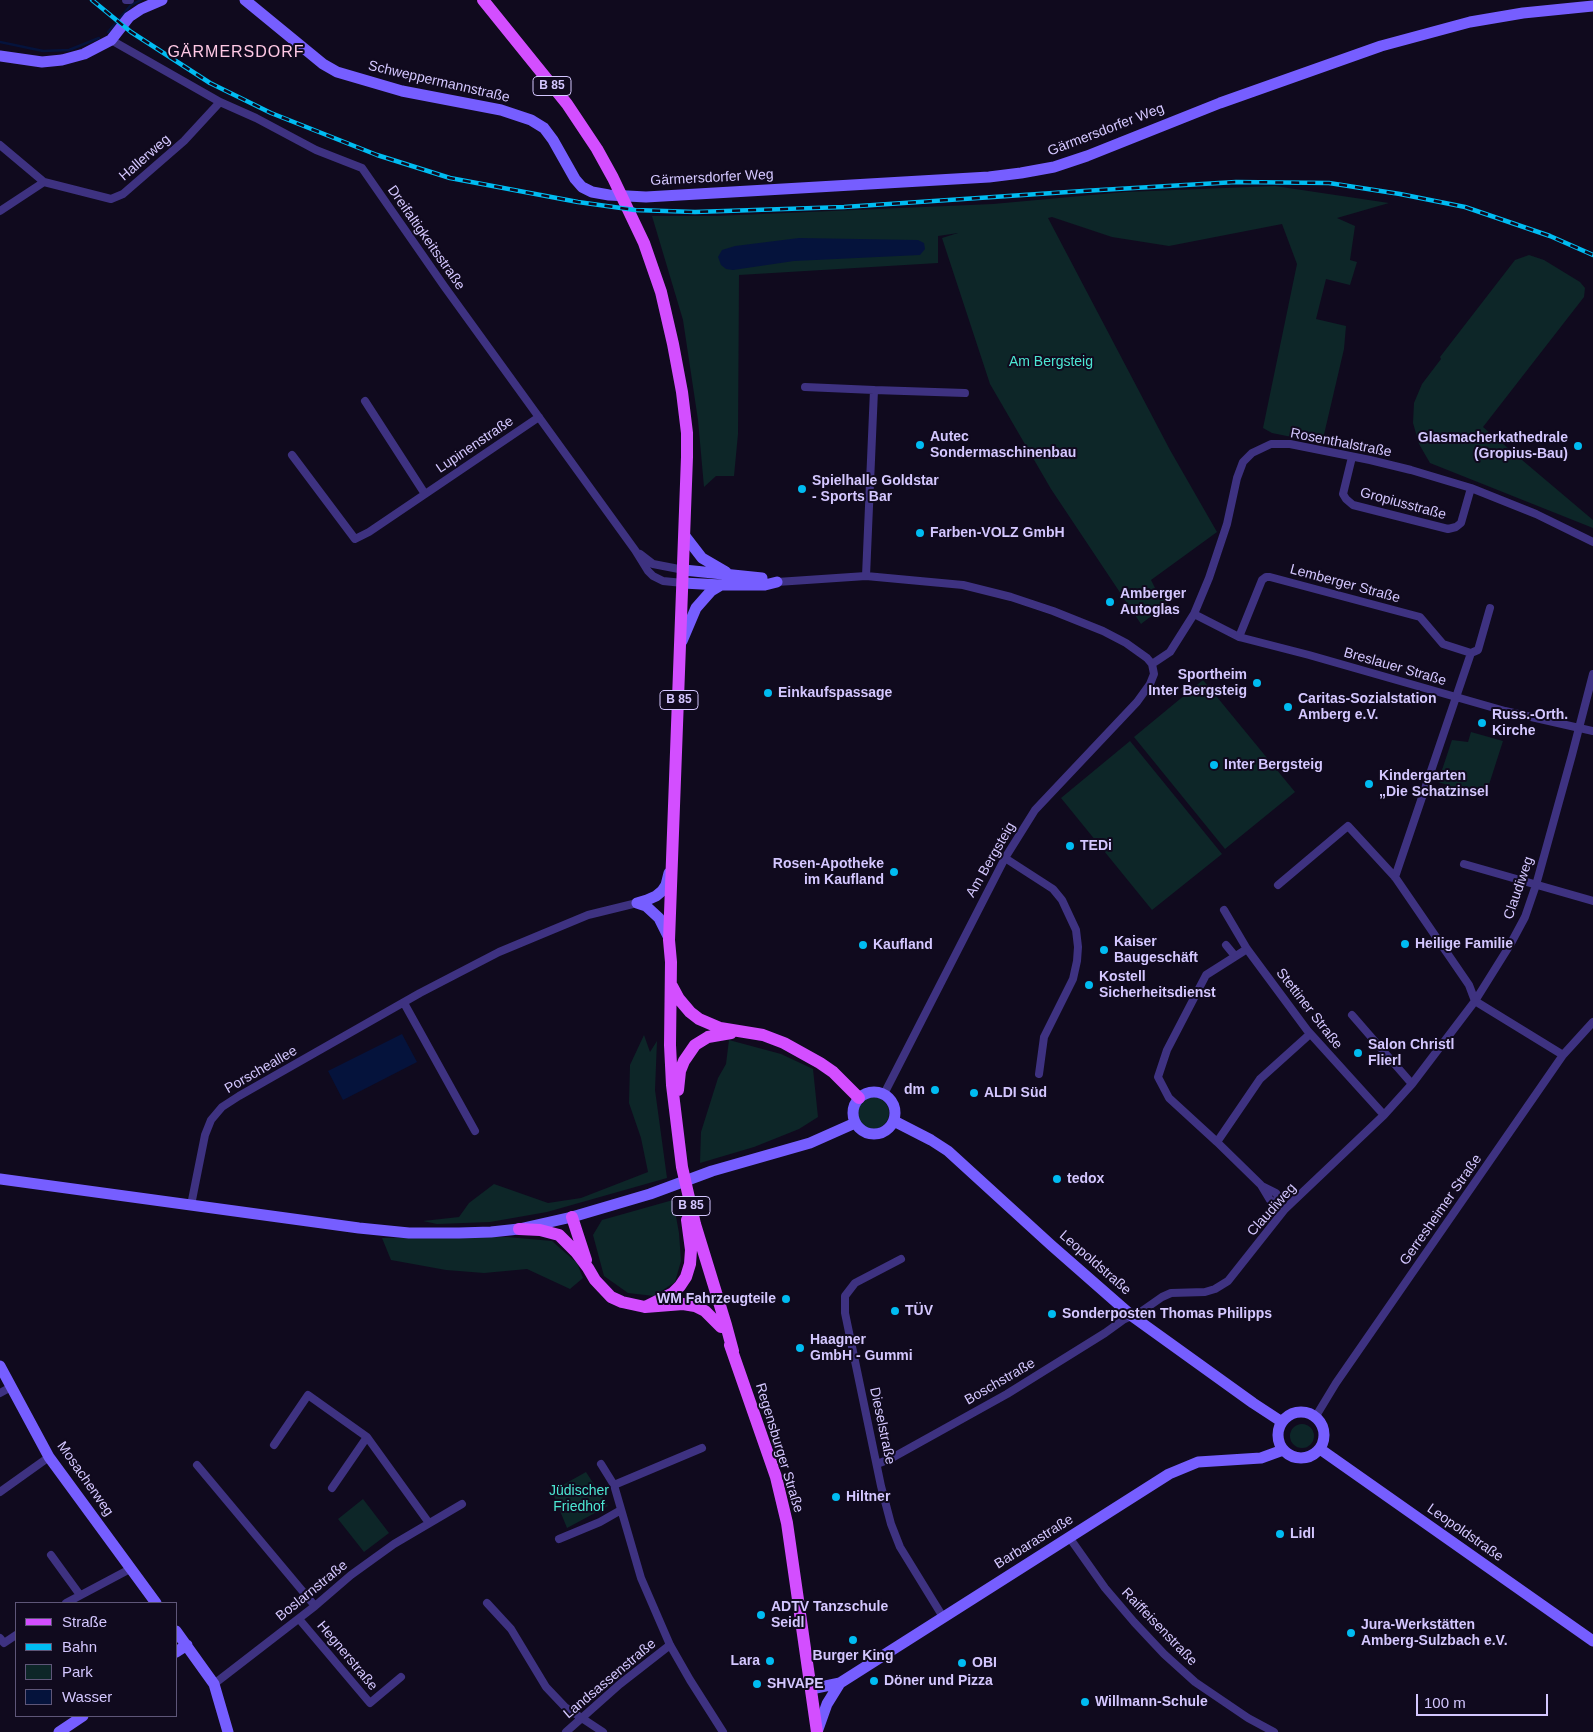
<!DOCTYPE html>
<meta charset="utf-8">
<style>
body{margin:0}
#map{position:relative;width:1593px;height:1732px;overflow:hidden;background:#100a1e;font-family:Arial,sans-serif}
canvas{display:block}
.legend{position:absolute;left:15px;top:1602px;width:162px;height:115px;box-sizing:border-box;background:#100a1e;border:1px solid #5e5678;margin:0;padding:6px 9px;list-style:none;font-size:15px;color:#d4c7ff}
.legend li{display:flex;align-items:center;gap:10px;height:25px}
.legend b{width:25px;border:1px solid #5e5678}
.scale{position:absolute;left:1416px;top:1694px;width:132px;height:22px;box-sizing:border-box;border:2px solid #d4c7ff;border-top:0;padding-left:6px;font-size:15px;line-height:18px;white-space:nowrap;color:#d4c7ff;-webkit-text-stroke:4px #100a1e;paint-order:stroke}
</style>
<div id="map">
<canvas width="1593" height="1732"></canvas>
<ul class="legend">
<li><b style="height:6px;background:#d34eff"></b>Straße</li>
<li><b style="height:6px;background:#00bcf2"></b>Bahn</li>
<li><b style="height:14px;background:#0d2628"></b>Park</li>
<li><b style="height:14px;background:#05133c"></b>Wasser</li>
</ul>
<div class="scale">100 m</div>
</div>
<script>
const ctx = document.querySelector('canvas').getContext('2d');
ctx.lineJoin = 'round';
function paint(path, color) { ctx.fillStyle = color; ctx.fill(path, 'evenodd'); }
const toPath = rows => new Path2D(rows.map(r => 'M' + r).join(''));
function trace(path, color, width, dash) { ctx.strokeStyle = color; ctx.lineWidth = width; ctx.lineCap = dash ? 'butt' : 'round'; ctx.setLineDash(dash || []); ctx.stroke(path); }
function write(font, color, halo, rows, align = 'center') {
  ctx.font = font + ' Arial,sans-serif'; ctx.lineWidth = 4; ctx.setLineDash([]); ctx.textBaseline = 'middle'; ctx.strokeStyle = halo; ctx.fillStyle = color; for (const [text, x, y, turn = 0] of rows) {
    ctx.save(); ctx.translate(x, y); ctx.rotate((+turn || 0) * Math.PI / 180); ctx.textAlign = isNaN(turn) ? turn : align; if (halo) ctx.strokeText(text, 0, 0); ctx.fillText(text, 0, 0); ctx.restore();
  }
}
const green = toPath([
 [1275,186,1389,203,1337,218,1355,226,1350,260,1357,262,1350,285,1326,279,1316,319,1346,326,1344,349,1322,443,1272,433,1263,428,1297,264,1282,224,1169,246,1112,237,1052,217,1048,218,1170,450,1217,532,1151,580,1155,588,1167,604,1141,624,1051,489,990,384,942,238,958,233,938,236,938,263,739,275,738,434,734,476,716,476,704,487,698,420,683,320,652,216,716,216,993,204,1125,192],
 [1529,255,1544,260,1580,282,1585,288,1584,297,1483,427,1593,520,1593,528,1430,463,1419,444,1413,423,1414,403,1422,384,1441,359,1440,357,1515,260],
 [1203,680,1295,792,1225,849,1134,737],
 [1471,732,1503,741,1485,797,1438,782,1452,740,1468,742],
 [1130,741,1222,854,1152,910,1061,798],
 [644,1035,650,1052,657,1041,655,1090,667,1178,547,1212,490,1222,437,1224,423,1221,459,1217,469,1203,494,1184,548,1203,581,1198,648,1172,641,1138,629,1103,630,1065],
 [729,1040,781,1054,813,1069,818,1117,799,1129,754,1147,700,1163,701,1132,718,1078,726,1064],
 '857 1113a16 16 0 1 1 32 0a16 16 0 1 1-32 0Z',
 [673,1200,679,1233,681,1261,675,1282,654,1296,628,1293,604,1276,593,1235,602,1220],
 [507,1237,552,1241,577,1263,583,1278,570,1289,527,1269,484,1273,446,1270,391,1260,382,1238],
 '1290 1436a12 12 0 1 1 24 0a12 12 0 1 1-24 0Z',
 [586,1472,608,1506,567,1528,552,1491],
 [363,1499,389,1533,364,1552,338,1519]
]);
const water = toPath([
 [799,238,918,240,924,243,925,249,920,255,794,261,733,270,726,269,721,265,718,257,722,250,735,246],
 [402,1034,417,1062,343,1100,328,1071]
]);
const stream = toPath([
 [108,32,131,5,141,0],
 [0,42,43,51,69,50,99,38]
]);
const street = toPath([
 [126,0,130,0],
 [111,40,220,102,256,118,316,150,362,168,444,286,635,550,648,571,653,576,663,581,683,583],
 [0,145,44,182,111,199,123,194,184,141,220,102],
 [0,211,44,182],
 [805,387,874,390,866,576],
 [874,390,965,393],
 [365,401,425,494],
 [292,455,355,539,369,532,539,417],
 [1352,457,1343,494,1346,499,1353,505,1448,529,1456,527,1461,523,1471,488],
 [640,554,653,564,684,570],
 [777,582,866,576,963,585,1011,597,1053,611,1103,631,1126,643,1147,658,1152,664,1154,674,1150,684,1137,702,1035,810,1005,858,884,1094],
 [1194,614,1239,637,1309,655,1505,711,1593,731],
 [1239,637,1262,580,1266,577,1270,577,1420,617,1443,644,1471,653],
 [1152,664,1170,652,1194,614,1209,578,1227,524,1237,478,1243,462,1252,453,1271,444,1290,444,1370,460,1411,470,1471,488,1536,514,1593,542],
 [1005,858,1053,889,1062,900,1076,930,1078,947,1077,961,1073,979,1044,1037,1039,1074],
 [1464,864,1593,901],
 [1395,877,1471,653,1478,650,1490,608],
 [1278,885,1348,826,1395,877,1469,985,1475,1001,1563,1055],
 [1224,910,1247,949,1307,1030,1384,1115],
 [1226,945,1235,956],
 [404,1003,475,1131],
 [1352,1015,1412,1084],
 [1217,1142,1169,1098,1158,1077,1167,1050,1206,975,1247,949],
 [1262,1186,1276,1193,1284,1207],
 [191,1205,205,1135,211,1120,222,1107,239,1096,420,993,499,952,588,915,637,903],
 [1285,1209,1270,1200,1261,1185,1217,1142,1260,1079,1310,1034],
 [901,1259,855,1283,845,1296,845,1313,881,1486,891,1524,900,1547,943,1617],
 [0,1393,11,1387],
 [1316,1416,1336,1383,1563,1055,1593,1022],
 [274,1445,308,1395,367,1437,429,1523],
 [601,1464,614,1485,641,1578,670,1645,690,1680,723,1732],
 [877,1464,890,1459,1007,1394,1105,1333,1123,1320,1142,1311,1162,1297,1171,1293,1205,1292,1215,1289,1228,1281,1285,1209,1384,1115,1412,1084,1475,1001,1510,945,1525,917,1536,885,1572,755,1593,674],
 [197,1465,315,1606],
 [614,1485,702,1448],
 [332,1488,367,1437],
 [0,1492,49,1457],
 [1069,1537,1105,1588,1134,1622,1164,1654,1195,1682,1248,1718,1274,1732],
 [559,1539,600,1522,621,1510],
 [51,1555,80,1595],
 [66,1603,130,1569],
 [487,1603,511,1629,546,1687,565,1707,603,1732],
 [299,1619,370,1703,401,1677],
 [0,1638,4,1643,16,1635],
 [214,1684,315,1606,351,1575,394,1544,462,1504],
 [566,1732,620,1684,670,1645]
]);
const secondary = toPath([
 [245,0,323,64,337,72,402,91,501,110,531,120,544,128,553,140,575,179,582,187,592,192,609,195,646,197,989,177,1021,173,1054,167,1087,156,1220,103,1381,46,1470,22,1523,13,1593,6],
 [0,56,42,62,62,60,84,54,111,40,129,17,141,9,162,0],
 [685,536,702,558,726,572],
 [684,570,762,578],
 [683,583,721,585,765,585,777,582],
 [682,641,696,608,711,591,721,585],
 [637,903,647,900,656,896,662,891,666,885,669,873],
 [637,903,646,906,659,918,669,938],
 '853 1113a21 21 0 1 1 42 0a21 21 0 1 1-42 0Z',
 [894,1121,931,1140,948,1151,1051,1245,1132,1316,1253,1403,1282,1422],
 [0,1179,359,1228,409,1233,459,1233,491,1232,519,1229,572,1217,650,1194,712,1171,810,1143,855,1123],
 [0,1366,49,1457,156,1603],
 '1278 1435a23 23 0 1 1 46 0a23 23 0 1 1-46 0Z',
 [1320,1449,1593,1641],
 [176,1631,214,1684,228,1732],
 [176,1652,187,1645],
 [811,1689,840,1683,1169,1474,1198,1462,1261,1458,1283,1450],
 [59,1732,83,1716],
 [817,1732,827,1704,840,1683]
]);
const primary = toPath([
 [483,0,567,104,597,149,613,178,644,243,661,292,673,344,682,392,687,433,687,457,669,940,671,962,670,1045,672,1085,682,1167,695,1224,726,1325,733,1351],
 [672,986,679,999,690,1012,699,1019,720,1028,763,1035,784,1043,820,1063,833,1072,859,1098],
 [678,1090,680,1071,684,1061,695,1045,708,1037,731,1033],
 [572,1217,586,1260],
 [519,1229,540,1230,559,1235,576,1252,588,1268,595,1280,611,1297,622,1302,645,1307,683,1304,695,1306,705,1311,721,1327],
 [645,1307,673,1293,680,1286,686,1277,690,1264,691,1250,687,1220],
 [730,1345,776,1477,787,1523,817,1732]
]);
const rail = toPath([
 [92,0,131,32,210,83,271,113,377,155,450,178,578,202,635,210,695,212,844,207,1083,191,1236,182,1329,183,1400,194,1465,207,1550,236,1593,255]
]);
const markers = [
 [920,445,5,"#00bcf2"],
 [1578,446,5,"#00bcf2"],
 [802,489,5,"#00bcf2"],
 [920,533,5,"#00bcf2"],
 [1110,602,5,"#00bcf2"],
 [1257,683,5,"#00bcf2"],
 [768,693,5,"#00bcf2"],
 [1288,707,5,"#00bcf2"],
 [1482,723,5,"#00bcf2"],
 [1214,765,5,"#00bcf2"],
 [1369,784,5,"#00bcf2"],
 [1070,846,5,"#00bcf2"],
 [894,872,5,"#00bcf2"],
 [1405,944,5,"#00bcf2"],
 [863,945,5,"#00bcf2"],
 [1104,950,5,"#00bcf2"],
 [1089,985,5,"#00bcf2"],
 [1358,1053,5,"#00bcf2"],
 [935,1090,5,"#00bcf2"],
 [974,1093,5,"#00bcf2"],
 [1057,1179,5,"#00bcf2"],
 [786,1299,5,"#00bcf2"],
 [895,1311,5,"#00bcf2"],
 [1052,1314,5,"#00bcf2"],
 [800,1348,5,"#00bcf2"],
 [836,1497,5,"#00bcf2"],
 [1280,1534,5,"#00bcf2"],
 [761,1615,5,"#00bcf2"],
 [1351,1633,5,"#00bcf2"],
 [853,1640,5,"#00bcf2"],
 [770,1661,5,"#00bcf2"],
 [962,1663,5,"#00bcf2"],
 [874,1681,5,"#00bcf2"],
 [757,1684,5,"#00bcf2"],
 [1085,1702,5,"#00bcf2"]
];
const shields = [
 [552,86,38],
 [679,700,38],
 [691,1206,38]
];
const shieldNames = [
 ["B 85",552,86],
 ["B 85",679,700],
 ["B 85",691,1206]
];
const streetNames = [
 ["Schweppermannstraße",439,82,13],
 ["Gärmersdorfer Weg",1106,130,-21],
 ["Hallerweg",145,158,-41],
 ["Gärmersdorfer Weg",712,178,-3],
 ["Dreifaltigkeitsstraße",426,238,55],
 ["Rosenthalstraße",1341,443,11],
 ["Lupinenstraße",475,445,-34],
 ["Gropiusstraße",1403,504,15],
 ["Lemberger Straße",1345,584,15],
 ["Breslauer Straße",1395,667,16],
 ["Am Bergsteig",991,860,-60],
 ["Claudiweg",1519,888,-71],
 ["Stettiner Straße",1309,1009,52],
 ["Porscheallee",261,1070,-30],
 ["Claudiweg",1272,1210,-48],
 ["Gerresheimer Straße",1441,1210,-55],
 ["Leopoldstraße",1095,1263,41],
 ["Boschstraße",1000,1382,-30],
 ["Dieselstraße",882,1426,78],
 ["Regensburger Straße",779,1448,73],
 ["Mosacherweg",85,1479,55],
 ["Leopoldstraße",1465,1533,35],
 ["Barbarastraße",1034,1542,-32],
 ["Boslarnstraße",312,1591,-39],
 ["Raiffeisenstraße",1159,1627,46],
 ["Hegnerstraße",347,1656,50],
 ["Landsassenstraße",610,1679,-40]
];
const parkNames = [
 ["Am Bergsteig",1051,362],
 ["Jüdischer",579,1491],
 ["Friedhof",579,1507]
];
const poiNames = [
 ["Autec",930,437],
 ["Sondermaschinenbau",930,453],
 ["Glasmacherkathedrale",1568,438,"right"],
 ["(Gropius-Bau)",1568,454,"right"],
 ["Spielhalle Goldstar",812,481],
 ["- Sports Bar",812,497],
 ["Farben-VOLZ GmbH",930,533],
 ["Amberger",1120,594],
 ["Autoglas",1120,610],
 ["Sportheim",1247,675,"right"],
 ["Inter Bergsteig",1247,691,"right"],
 ["Einkaufspassage",778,693],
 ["Caritas-Sozialstation",1298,699],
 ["Amberg e.V.",1298,715],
 ["Russ.-Orth.",1492,715],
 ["Kirche",1492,731],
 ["Inter Bergsteig",1224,765],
 ["Kindergarten",1379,776],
 ["„Die Schatzinsel",1379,792],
 ["TEDi",1080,846],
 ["Rosen-Apotheke",884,864,"right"],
 ["im Kaufland",884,880,"right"],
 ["Kaiser",1114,942],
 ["Baugeschäft",1114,958],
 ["Heilige Familie",1415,944],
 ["Kaufland",873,945],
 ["Kostell",1099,977],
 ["Sicherheitsdienst",1099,993],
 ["Salon Christl",1368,1045],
 ["Flierl",1368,1061],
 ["dm",925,1090,"right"],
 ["ALDI Süd",984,1093],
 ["tedox",1067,1179],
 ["WM Fahrzeugteile",776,1299,"right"],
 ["TÜV",905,1311],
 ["Sonderposten Thomas Philipps",1062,1314],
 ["Haagner",810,1340],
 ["GmbH - Gummi",810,1356],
 ["Hiltner",846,1497],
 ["Lidl",1290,1534],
 ["ADTV Tanzschule",771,1607],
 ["Seidl",771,1623],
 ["Jura-Werkstätten",1361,1625],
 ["Amberg-Sulzbach e.V.",1361,1641],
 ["Burger King",853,1656,"center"],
 ["Lara",760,1661,"right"],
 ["OBI",972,1663],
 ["Döner und Pizza",884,1681],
 ["SHVAPE",767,1684],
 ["Willmann-Schule",1095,1702]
];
const quarterNames = [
 ["GÄRMERSDORF",236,53]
];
paint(green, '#0d2628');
paint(water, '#05133c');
trace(stream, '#05133c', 2.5);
trace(street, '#3e3281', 8);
trace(secondary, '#765eff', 11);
trace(primary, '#d34eff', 12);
trace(rail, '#00bcf2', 4.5);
trace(rail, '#100a1e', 2.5, [8]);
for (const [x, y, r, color] of markers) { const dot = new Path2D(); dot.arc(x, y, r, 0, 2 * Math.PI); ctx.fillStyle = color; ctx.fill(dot); trace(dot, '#100a1e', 2); }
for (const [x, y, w] of shields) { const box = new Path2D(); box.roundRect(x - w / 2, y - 9.5, w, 19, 4); ctx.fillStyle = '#100a1e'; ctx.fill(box); trace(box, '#d4c7ff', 1); }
write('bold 12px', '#d4c7ff', null, shieldNames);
write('14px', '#d4c7ff', '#100a1e', streetNames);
write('14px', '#4ce7d3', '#100a1e', parkNames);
write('bold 14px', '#d4c7ff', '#100a1e', poiNames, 'left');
ctx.letterSpacing = '1px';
write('16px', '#ffc9e5', '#100a1e', quarterNames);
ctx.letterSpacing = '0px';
</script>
